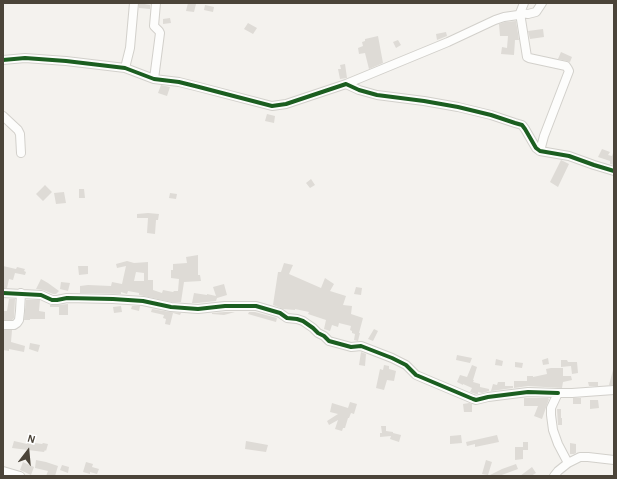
<!DOCTYPE html>
<style>
body{margin:0}
#map{position:relative;width:617px;height:479px;overflow:hidden;background:#f4f2ee;font-family:"Alegreya Sans",sans-serif}
canvas{display:block}
.frame{position:absolute;inset:0;border:4px solid #4b4439;pointer-events:none}
.north{position:absolute;left:8px;top:431px;width:40px;height:40px;-webkit-text-stroke:3px #fff;paint-order:stroke;rotate:16deg;font-size:11px;font-weight:700;line-height:16px;text-align:center;color:#4b4439}
.north::after{content:'';display:block;margin:auto;width:14px;height:18px;background:#4b4439;clip-path:polygon(50% 0,100% 100%,50% 72%,0 100%)}
</style>
<div id="map">
<canvas width="617" height="479"></canvas>
<div class="frame"></div>
<div class="north">N</div>
</div>
<script>
const ctx = document.querySelector('canvas').getContext('2d');
ctx.lineJoin = 'round';
function paint(path, color) { ctx.fillStyle = color; ctx.fill(path, 'evenodd'); }
const toPath = rows => new Path2D(rows.map(r => 'M' + r).join(''));
function trace(path, color, width, dash) { ctx.strokeStyle = color; ctx.lineWidth = width; ctx.lineCap = dash ? 'butt' : 'round'; ctx.setLineDash(dash || []); ctx.stroke(path); }
const building = toPath([
 [139,3,150,5,150,9,139,8],
 [188,3,196,4,194,12,186,11],
 [205,5,214,7,213,12,204,10],
 [170,18,171,23,163,24,163,19],
 [516,21,519,40,515,40,514,55,501,54,502,47,507,48,508,36,500,36,499,24,505,22],
 [248,23,257,28,253,34,244,29],
 [543,29,544,37,530,39,528,31],
 [446,32,447,36,437,40,436,34],
 [378,36,383,63,369,69,365,53,359,54,358,48,363,46,362,42,365,41,365,39],
 [398,40,401,45,396,48,393,42],
 [561,52,572,57,570,62,567,61,558,59],
 [345,64,347,78,340,79,338,69,341,69,340,65],
 [161,85,170,87,167,96,158,93],
 [267,114,275,116,274,123,265,121],
 [602,149,610,152,608,155,612,156,613,153,614,153,614,165,610,164,610,161,598,157],
 [561,160,569,164,558,187,550,182],
 [311,179,315,185,310,188,306,183],
 [45,185,52,192,43,201,36,194],
 [79,189,84,189,85,198,79,198],
 [64,192,66,203,56,204,54,193],
 [170,193,177,194,176,199,169,198],
 [148,213,159,214,158,220,156,220,155,234,147,233,148,218,137,218,137,214],
 [198,255,198,275,200,275,201,281,184,282,181,302,172,302,139,295,139,293,128,291,127,294,121,292,121,294,80,293,80,286,88,285,111,286,112,282,122,284,126,266,117,268,116,264,127,261,134,263,148,262,148,280,153,280,153,290,162,293,163,290,173,292,174,291,178,291,179,279,171,278,171,270,173,270,173,264,187,263,186,257],
 [136,272,144,273,144,281,134,281],
 [284,263,293,265,289,274,321,288,325,278,334,284,330,291,346,296,343,305,352,306,351,314,363,318,359,333,360,333,358,341,354,340,355,334,352,333,352,331,350,330,351,326,339,323,338,327,332,325,330,331,324,329,326,320,308,314,309,312,295,309,295,310,283,309,273,305,278,272,281,272],
 [3,266,16,269,17,267,25,269,24,271,26,272,25,275,15,273,13,280,9,279,7,288,3,288],
 [78,266,88,266,88,274,79,275],
 [41,279,48,283,59,291,56,294,53,294,43,290,36,289],
 [61,282,70,283,68,291,60,289],
 [224,284,227,295,217,298,216,301,198,303,192,303,194,293,207,295,207,294,216,296,213,287],
 [356,287,362,288,361,295,354,294],
 [9,299,15,299,14,318,12,320,3,320,3,311,7,311],
 [26,300,40,300,39,311,45,312,45,319,30,319,30,320,24,320],
 [68,304,68,315,59,315,59,307,50,307,50,305,58,305],
 [121,306,122,312,114,313,113,307],
 [132,306,140,306,139,311,131,309],
 [152,309,170,312,181,313,180,315,173,313,170,325,165,324,166,319,163,318,164,315,151,312],
 [225,312,235,312,224,315,212,314,212,313],
 [249,312,255,312,277,318,276,322,248,314],
 [374,329,378,331,373,341,368,339],
 [4,330,12,330,11,342,25,346,24,352,9,349,9,351,3,350,3,337],
 [30,343,40,345,38,352,29,349],
 [361,352,366,354,365,366,359,365],
 [457,355,472,358,470,363,456,360],
 [548,358,549,364,543,365,542,360],
 [496,359,503,361,502,366,495,365],
 [561,360,567,360,568,362,577,362,578,373,572,374,571,366,561,367],
 [515,362,523,363,522,368,515,367],
 [384,365,389,366,389,369,396,371,394,381,387,380,384,390,376,388,380,369,383,370],
 [472,365,477,367,473,380,474,380,473,382,480,384,480,387,489,389,489,391,482,393,478,392,478,394,476,394,470,392,472,388,463,384,463,385,457,382,460,375,467,377],
 [551,368,563,368,563,376,571,376,572,380,563,382,562,388,528,386,514,388,514,381,527,381,527,376,533,376,533,377,547,374,546,369],
 [613,370,614,370,614,385,609,385],
 [498,382,505,382,505,386,513,386,513,388,491,391,493,384,497,385],
 [588,382,598,382,598,386,589,386],
 [524,398,548,398,549,399,542,419,534,416,538,406,524,406],
 [573,398,581,398,581,404,573,404],
 [590,400,598,400,599,408,590,409],
 [350,402,357,404,354,414,351,413,349,418,348,418,345,428,343,428,342,431,335,429,338,420,329,425,327,421,338,414,330,412,332,403,348,408],
 [469,403,472,404,472,412,464,412,463,404],
 [557,409,561,409,561,418,562,418,562,425,558,425],
 [381,426,386,426,386,431,393,432,393,433,401,435,399,442,390,439,391,436,380,437,380,433,382,433],
 [461,435,462,443,450,444,450,436],
 [497,435,499,442,475,447,475,444,467,446,466,442],
 [14,441,27,444,28,442,42,444,43,443,48,444,46,451,45,450,44,452,12,448],
 [246,441,268,445,266,452,245,449],
 [523,442,528,442,528,450,523,450],
 [570,443,576,444,576,453,574,454,570,454],
 [515,447,523,447,523,459,515,460],
 [36,460,46,462,58,466,55,476,46,476,48,471,35,468],
 [486,460,492,462,488,475,482,474],
 [23,462,34,467,31,475,20,470],
 [86,462,93,464,92,467,99,469,97,474,90,472,90,474,83,472],
 [516,464,518,469,499,476,488,476,502,469],
 [62,465,69,467,68,473,60,470],
 [532,467,536,473,531,476,520,476]
]);
const minor = toPath([
 [3,60,25,58,66,61,125,68,154,79,179,82,199,87,272,106,286,104,346,84,359,90,377,95,424,101,458,107,491,115,515,123,522,125,525,129,536,148,540,151,569,156,594,165,614,171],
 [125,68,130,48,134,3],
 [154,79,160,33,159,31,154,26,156,3],
 [346,84,448,42,495,20,504,17,518,15,520,13,524,3],
 [3,116,18,130,20,134,21,153],
 [540,151,544,136,569,71,568,69,566,66,529,58,527,57,520,13,528,14,536,12,542,3],
 [3,293,41,295,52,300,57,300,67,298,113,299,143,301,171,307,198,309,225,306,256,306,280,313,287,318,297,319,303,321,313,328,318,333,324,336,329,341,351,347,361,346,392,358,406,365,416,375,473,399,476,400,488,397,528,392,558,393],
 [3,325,14,325,17,323,19,320,20,311,21,293],
 [568,463,580,457,588,457,614,460],
 [3,471,20,476],
 [554,476,558,471,568,463,558,444,553,430,551,415,551,408,558,393,572,393,614,390]
]);
const cycleway = toPath([
 [3,60,25,58,66,61,125,68,154,79,179,82,199,87,272,106,286,104,346,84,359,90,377,95,424,101,458,107,491,115,515,123,522,125,525,129,536,148,540,151,569,156,594,165,614,171],
 [3,293,41,295,52,300,57,300,67,298,113,299,143,301,171,307,198,309,225,306,256,306,280,313,287,318,297,319,303,321,313,328,318,333,324,336,329,341,351,347,361,346,392,358,406,365,416,375,473,399,476,400,488,397,528,392,558,393]
]);
paint(building, '#dedbd6');
trace(minor, '#d2d0cb', 10);
trace(minor, '#fdfdfc', 8);
trace(cycleway, '#1b5e20', 4);
</script>
